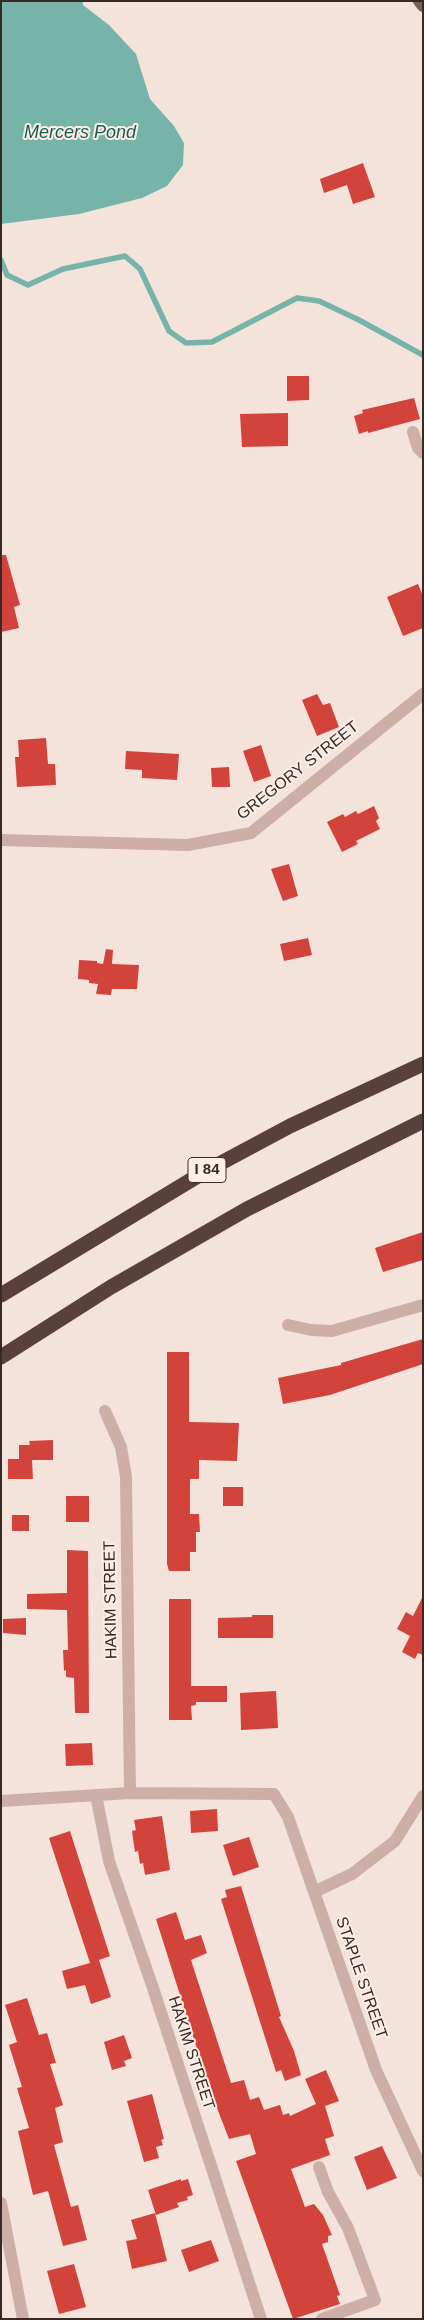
<!DOCTYPE html>
<style>
body{margin:0}
#map{position:relative;width:424px;height:2320px;overflow:hidden;background:#f4e3da;font-family:Arial,sans-serif}
canvas{display:block}
.frame{position:absolute;inset:0;border:2px solid #382927;pointer-events:none}
</style>
<div id="map">
<canvas width="424" height="2320"></canvas>
<div class="frame"></div>
</div>
<script>
const ctx = document.querySelector('canvas').getContext('2d');
ctx.lineJoin = 'round';
function paint(path, color) { ctx.fillStyle = color; ctx.fill(path, 'evenodd'); }
const toPath = rows => new Path2D(rows.map(r => 'M' + r).join(''));
function trace(path, color, width, dash) { ctx.strokeStyle = color; ctx.lineWidth = width; ctx.lineCap = dash ? 'butt' : 'round'; ctx.setLineDash(dash || []); ctx.stroke(path); }
function write(font, color, halo, rows, align = 'center') {
  ctx.font = font + ' Arial,sans-serif'; ctx.lineWidth = 4; ctx.setLineDash([]); ctx.textBaseline = 'middle'; ctx.strokeStyle = halo; ctx.fillStyle = color; for (const [text, x, y, turn = 0] of rows) {
    ctx.save(); ctx.translate(x, y); ctx.rotate((+turn || 0) * Math.PI / 180); ctx.textAlign = isNaN(turn) ? turn : align; if (halo) ctx.strokeText(text, 0, 0); ctx.fillText(text, 0, 0); ctx.restore();
  }
}
const water = toPath([
 [1,1,83,1,83,5,109,25,136,54,150,99,174,126,184,143,183,165,167,186,142,198,79,214,1,224]
]);
const stream = toPath([
 [1,260,7,275,28,285,63,269,125,256,140,269,169,331,186,343,212,342,297,298,319,301,359,320,423,355]
]);
const building = toPath([
 [363,163,375,197,353,204,347,185,324,193,320,179],
 [287,376,309,376,309,400,287,401],
 [414,398,420,419,368,433,368,431,359,434,354,416,363,413,362,410],
 [288,413,288,446,242,447,240,414],
 [1,555,6,555,20,605,14,607,19,628,1,632],
 [418,584,423,596,423,628,403,636,387,597],
 [317,694,323,705,330,703,339,727,317,736,302,700],
 [46,738,48,764,55,764,56,785,17,787,15,757,19,757,18,740],
 [261,745,271,776,254,782,243,751],
 [126,751,179,754,177,780,142,778,142,770,125,769],
 [229,767,230,787,212,787,211,768],
 [374,806,379,818,376,821,380,829,356,841,358,844,342,852,327,822,343,814,345,817,356,811,358,814],
 [289,864,298,896,283,901,271,869],
 [308,938,312,955,284,961,280,944],
 [106,949,113,950,112,964,139,965,137,989,112,989,111,995,96,994,98,984,89,983,89,980,78,979,79,960,97,961,97,963,103,964],
 [423,1232,423,1260,383,1272,375,1248],
 [423,1339,423,1364,330,1395,283,1404,278,1378,341,1365,341,1363],
 [167,1352,189,1352,189,1422,239,1423,237,1461,199,1460,199,1479,190,1479,190,1514,199,1514,200,1532,196,1532,196,1552,190,1552,190,1571,169,1571,167,1564],
 [53,1440,53,1460,32,1460,33,1479,8,1479,8,1459,19,1459,19,1445,30,1445,29,1441],
 [223,1487,243,1487,243,1506,223,1506],
 [66,1496,89,1496,89,1522,66,1522],
 [12,1515,29,1515,29,1531,12,1531],
 [67,1550,88,1551,89,1713,75,1713,74,1678,66,1677,66,1670,64,1671,63,1650,68,1650,67,1610,27,1609,27,1594,67,1593],
 [423,1596,423,1655,418,1653,415,1659,402,1652,410,1636,397,1629,406,1612,413,1616],
 [169,1599,191,1599,191,1686,227,1686,227,1702,196,1702,196,1705,191,1706,192,1720,169,1720],
 [252,1615,273,1615,273,1638,218,1638,218,1618,252,1617],
 [26,1618,26,1635,3,1633,3,1619],
 [276,1691,278,1728,241,1730,240,1693],
 [92,1743,93,1765,66,1766,65,1744],
 [217,1809,218,1831,191,1833,190,1811],
 [162,1816,170,1870,145,1875,143,1863,140,1864,138,1851,135,1852,132,1831,136,1830,134,1820],
 [70,1831,110,1956,99,1960,111,1997,91,2004,85,1985,67,1989,62,1971,90,1963,49,1838],
 [249,1837,259,1867,233,1876,223,1845],
 [241,1886,281,2016,279,2017,294,2051,301,2075,285,2081,281,2070,276,2072,221,1899,227,1897,225,1890],
 [176,1912,185,1940,201,1935,207,1953,191,1960,231,2083,244,2080,250,2100,259,2097,264,2110,280,2105,283,2115,289,2113,290,2116,316,2104,305,2079,326,2070,339,2101,325,2106,334,2136,325,2139,330,2155,291,2169,305,2207,314,2204,323,2215,332,2235,328,2236,328,2242,322,2244,340,2295,337,2296,340,2304,293,2319,236,2161,256,2154,250,2134,229,2139,210,2090,156,1919],
 [27,1998,39,2035,47,2033,56,2063,50,2064,63,2105,55,2108,63,2142,54,2145,71,2207,78,2205,87,2240,63,2246,48,2191,33,2195,18,2131,29,2128,17,2088,22,2087,9,2045,17,2042,5,2005],
 [124,2035,132,2058,124,2061,126,2066,112,2070,104,2042],
 [152,2094,164,2139,161,2140,163,2145,156,2147,159,2158,144,2162,127,2101],
 [382,2146,397,2178,367,2190,354,2157],
 [181,2179,181,2181,188,2179,193,2195,187,2197,188,2200,177,2203,179,2207,156,2215,148,2190],
 [155,2213,167,2261,132,2269,126,2241,137,2239,131,2220],
 [211,2240,219,2261,189,2272,181,2250],
 [74,2264,86,2307,59,2314,47,2271]
]);
const minor = toPath([
 [413,432,418,448,423,453],
 [1,840,188,845,251,833,423,694],
 [288,1325,311,1330,332,1331,423,1305],
 [105,1411,121,1447,126,1477,130,1793],
 [96,1795,109,1861,153,1988,261,2319],
 [1,1801,130,1793,274,1794,288,1817,376,2070,423,2171],
 [314,1892,352,1874,395,1841,423,1796],
 [319,2167,328,2192,348,2228,375,2300,322,2319],
 [1,2203,23,2319]
]);
const major = toPath([
 [419,1,423,6]
]);
const highway = toPath([
 [1,1295,206,1171,290,1126,423,1064],
 [1,1357,111,1287,247,1209,423,1121]
]);
const shields = [
 [207,1170,38]
];
const shieldNames = [
 ["I 84",207,1170]
];
const streetNames = [
 ["GREGORY STREET",298,771,-38],
 ["HAKIM STREET",111,1600,-91],
 ["STAPLE STREET",361,1978,71],
 ["HAKIM STREET",191,2053,72]
];
const waterNames = [
 ["Mercers Pond",80,133]
];
paint(water, '#76b4aa');
trace(stream, '#76b4aa', 5.5);
paint(building, '#d1433b');
trace(minor, '#cdafa5', 12);
trace(major, '#7b5c56', 12);
trace(highway, '#5a403d', 15);
for (const [x, y, w] of shields) { const box = new Path2D(); box.roundRect(x - w / 2, y - 12.5, w, 25, 4); ctx.fillStyle = '#fbeee7'; ctx.fill(box); trace(box, '#382927', 1); }
write('bold 15px', '#382927', null, shieldNames);
write('16px', '#382927', '#fbeee7', streetNames);
write('italic 18px', '#185d55', '#fbeee7', waterNames);
</script>
